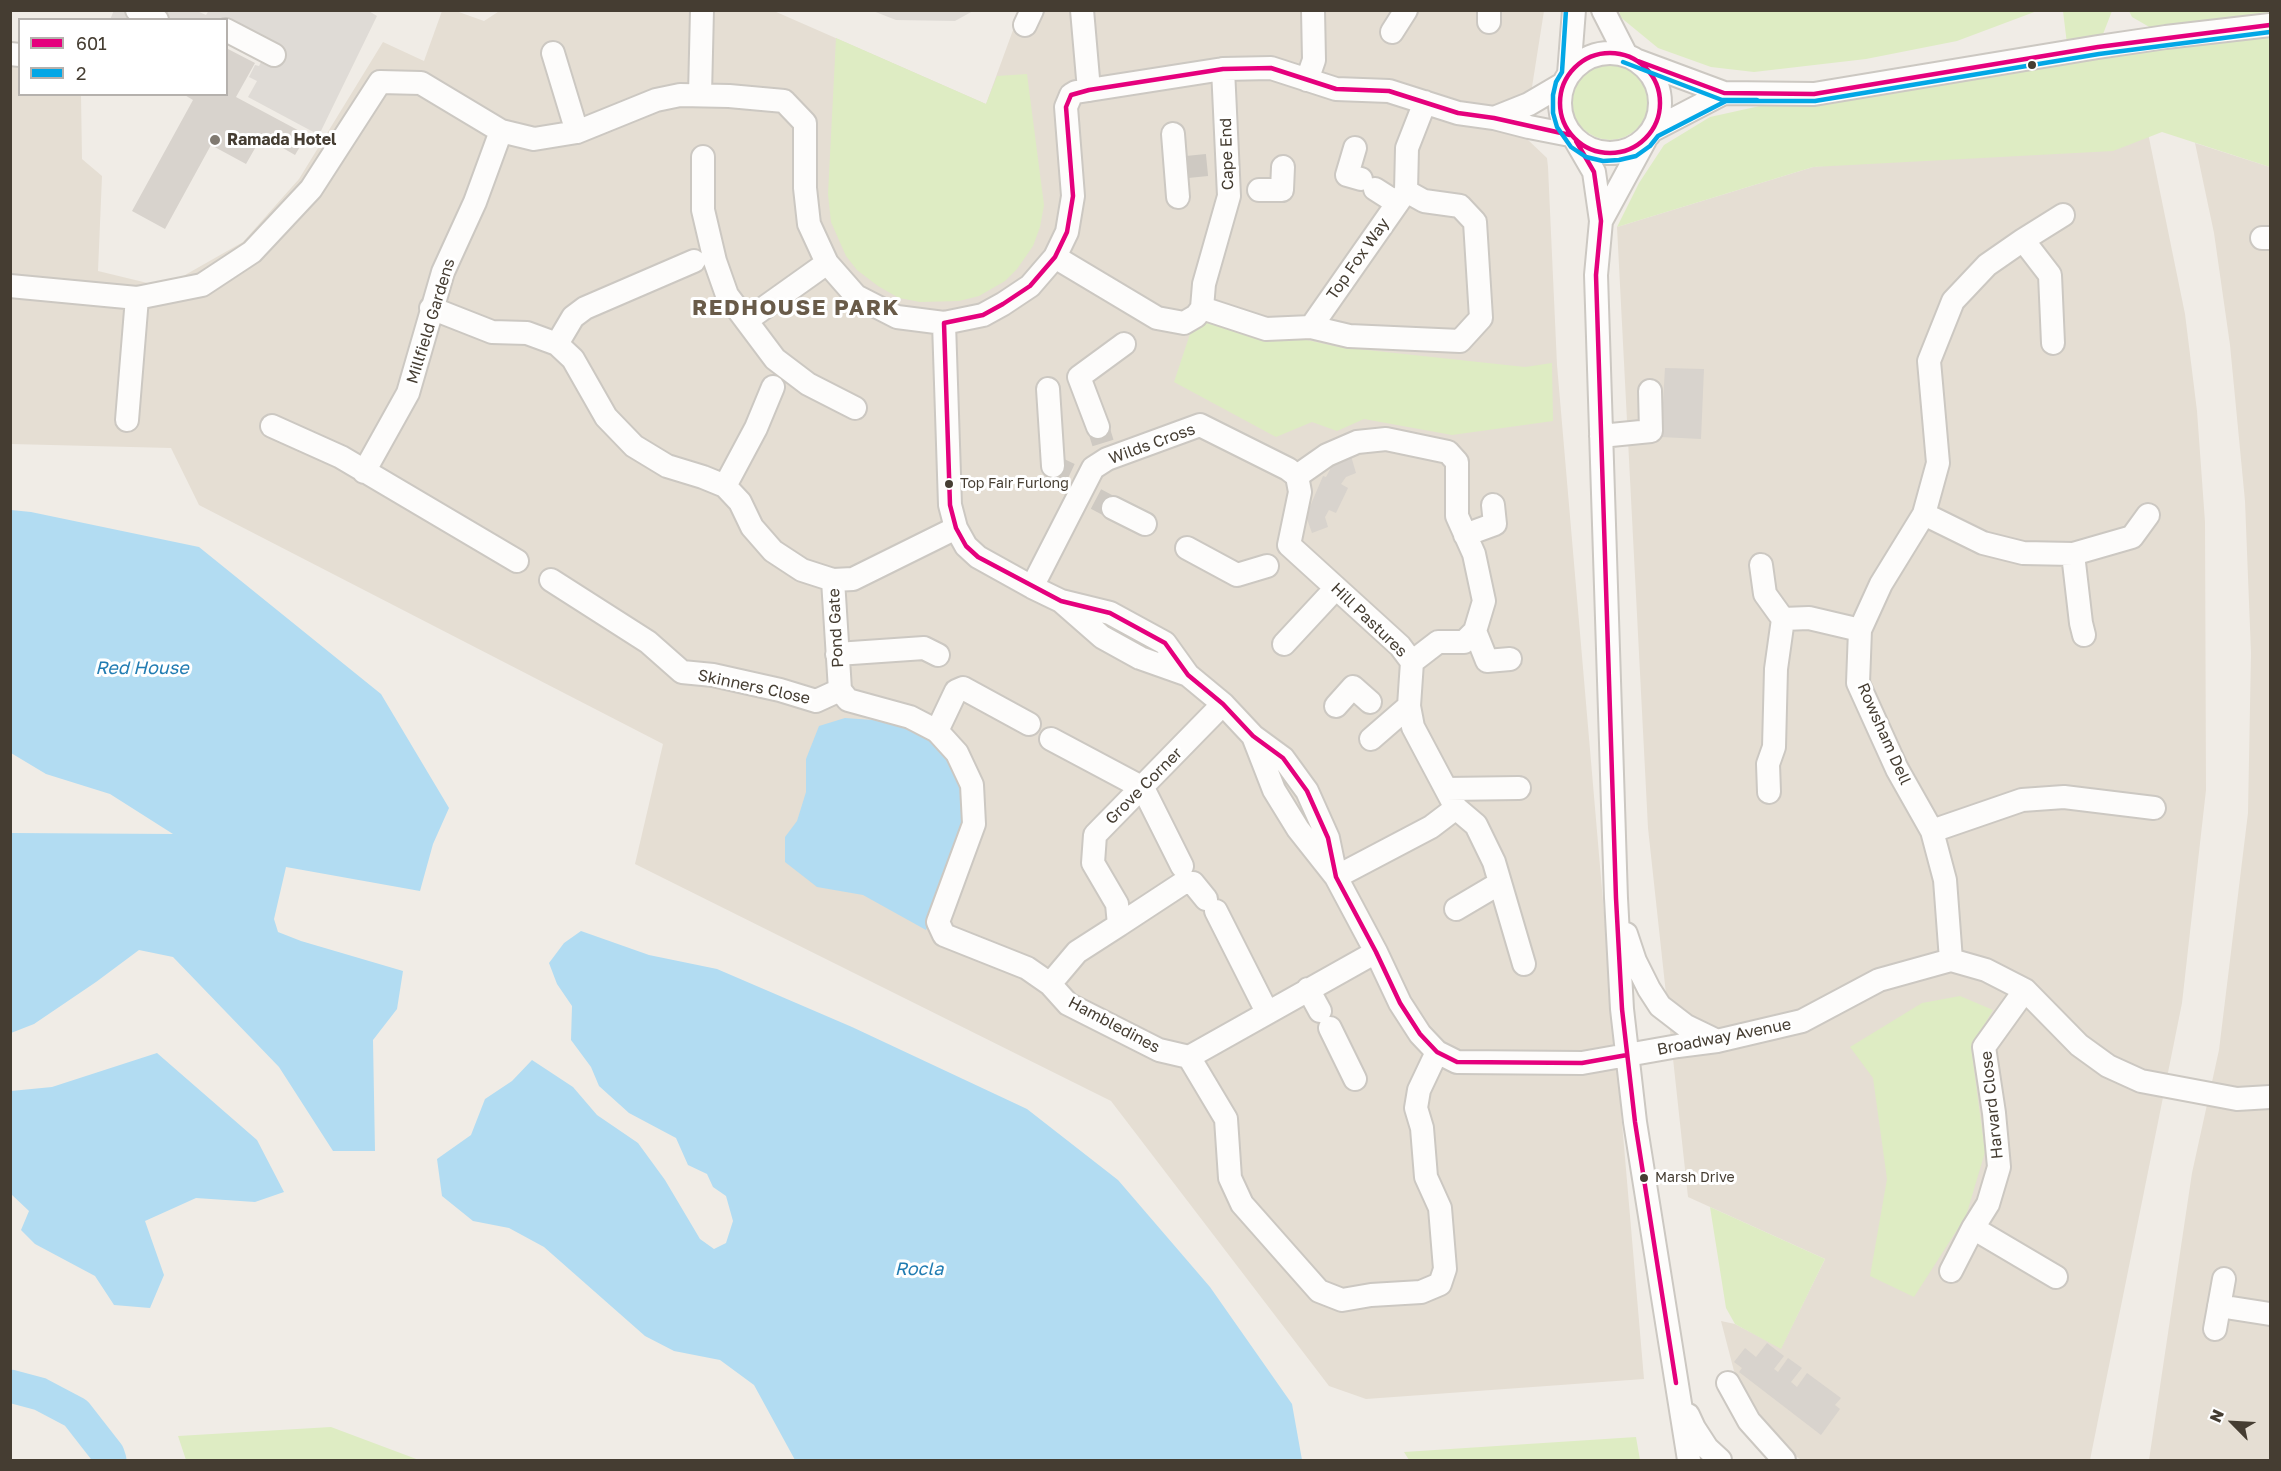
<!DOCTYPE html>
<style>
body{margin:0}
#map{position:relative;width:2281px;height:1471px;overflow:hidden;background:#f0ece6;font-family:"Golos Text",sans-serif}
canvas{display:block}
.frame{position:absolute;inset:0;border:12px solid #453d32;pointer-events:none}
.legend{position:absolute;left:18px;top:18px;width:210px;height:78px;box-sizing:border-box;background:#fff;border:2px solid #b5b1ad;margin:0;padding:8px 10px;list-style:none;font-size:18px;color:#453d32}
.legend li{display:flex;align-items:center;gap:12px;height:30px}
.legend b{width:30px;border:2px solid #b5b1ad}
.north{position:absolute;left:2203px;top:1393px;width:60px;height:60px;-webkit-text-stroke:4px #fff;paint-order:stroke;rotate:294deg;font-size:16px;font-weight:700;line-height:24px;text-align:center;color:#453d32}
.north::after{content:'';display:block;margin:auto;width:21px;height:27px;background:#453d32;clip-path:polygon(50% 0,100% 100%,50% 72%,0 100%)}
</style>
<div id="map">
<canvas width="2281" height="1471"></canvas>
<div class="frame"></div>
<ul class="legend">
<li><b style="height:8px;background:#e5007d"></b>601</li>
<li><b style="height:8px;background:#03a7e6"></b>2</li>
</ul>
<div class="north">N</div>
</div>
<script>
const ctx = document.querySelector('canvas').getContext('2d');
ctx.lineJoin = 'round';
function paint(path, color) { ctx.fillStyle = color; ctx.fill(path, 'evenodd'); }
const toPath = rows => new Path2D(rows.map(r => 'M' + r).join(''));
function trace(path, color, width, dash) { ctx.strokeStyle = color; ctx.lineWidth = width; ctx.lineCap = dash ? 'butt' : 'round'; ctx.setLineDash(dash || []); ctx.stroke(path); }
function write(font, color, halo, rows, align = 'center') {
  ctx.font = font + ' "Golos Text",sans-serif'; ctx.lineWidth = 6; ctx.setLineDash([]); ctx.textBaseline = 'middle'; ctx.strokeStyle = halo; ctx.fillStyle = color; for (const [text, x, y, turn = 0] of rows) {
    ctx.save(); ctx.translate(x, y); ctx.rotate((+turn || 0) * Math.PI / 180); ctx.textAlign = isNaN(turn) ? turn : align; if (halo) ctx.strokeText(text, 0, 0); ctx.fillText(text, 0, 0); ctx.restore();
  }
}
const residential = toPath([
 [501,10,774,11,986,104,1020,11,1544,11,1532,87,1527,139,1547,158,1548,167,1557,365,1644,1379,1366,1399,1329,1386,1111,1101,635,864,663,744,199,505,171,448,11,444,11,56,19,58,20,94,81,95,82,159,102,176,98,271,164,287,243,242,299,179,383,42,424,61,442,11,456,11,484,21],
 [2148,133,2185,314,2197,411,2205,522,2206,790,2182,1003,2090,1460,1802,1460,1793,1455,1776,1437,1751,1401,1734,1371,1721,1321,1735,1324,1781,1348,1825,1259,1688,1197,1648,828,1617,227,1813,167],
 [2195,143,2270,167,2270,1460,2149,1460,2192,1173,2219,1050,2248,813,2251,653,2245,501,2230,345,2214,233]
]);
const green = toPath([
 [1625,10,2037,11,1957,41,1866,59,1754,72,1711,67,1658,48,1619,16,1620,11],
 [2063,11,2112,11,2098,47,2165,36,2132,17,2129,11,2270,11,2270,167,2162,132,2113,151,1813,167,1617,227,1639,183,1664,145,1710,117,1814,94,2068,52],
 [836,38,986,104,997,76,1027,74,1044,205,1040,227,1033,246,1017,269,1005,281,979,296,959,301,920,302,899,298,878,286,857,270,846,256,831,222,828,194],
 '1572 102a38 38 0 1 1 76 0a38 38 0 1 1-76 0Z',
 [1196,316,1339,347,1525,367,1552,363,1553,421,1452,435,1364,419,1337,431,1312,422,1276,437,1174,382],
 [1960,996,1993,1010,1971,1047,1985,1152,1966,1216,1914,1297,1870,1276,1887,1179,1873,1078,1850,1047,1922,1003],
 [1710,1207,1825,1259,1781,1349,1735,1324,1726,1308],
 [331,1427,419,1460,186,1460,178,1436],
 [1636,1437,1640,1460,1409,1460,1404,1452]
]);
const parking = toPath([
 [114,10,197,11,206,15,209,10,367,10,377,16,319,135,248,97,257,81,249,77,255,65,259,66,263,58,228,40,227,43,226,20,110,20],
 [873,11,973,11,955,21,896,20]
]);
const water = toPath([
 [11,510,31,512,199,547,381,694,449,808,433,844,420,891,286,867,274,919,278,932,301,941,403,971,397,1009,373,1040,375,1151,333,1151,279,1067,173,957,139,950,96,982,34,1024,11,1033,11,833,173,834,110,794,46,774,11,753],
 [845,718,901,722,947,746,966,784,964,845,926,930,863,895,817,887,785,862,785,837,797,821,806,792,806,759,819,726],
 [581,931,649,955,717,969,852,1027,1027,1109,1118,1180,1210,1287,1292,1404,1302,1460,795,1460,754,1385,720,1360,674,1351,645,1336,544,1247,509,1228,473,1221,442,1196,437,1159,471,1135,485,1099,512,1081,532,1060,573,1087,597,1115,638,1143,665,1180,700,1239,714,1249,726,1243,733,1221,726,1196,713,1187,707,1174,688,1165,676,1138,629,1113,599,1086,591,1067,571,1040,572,1006,557,984,549,963,564,943],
 [157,1053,257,1140,284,1192,255,1202,196,1198,145,1221,164,1275,150,1308,114,1305,95,1276,35,1244,21,1230,29,1211,11,1194,11,1091,52,1087]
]);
const river = toPath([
 [10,1386,40,1394,76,1413,108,1454,110,1460]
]);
const building = toPath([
 [228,49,255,63,236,97,307,135,295,155,262,136,246,164,211,145,165,229,132,211,193,100,183,94,226,94,226,52],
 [1665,368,1704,369,1701,439,1661,437],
 [1351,456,1356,473,1346,477,1341,484,1348,488,1336,513,1329,510,1325,517,1328,527,1312,533,1306,516,1323,476,1326,477,1334,462],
 [1767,1343,1784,1356,1774,1369,1778,1372,1788,1358,1802,1368,1791,1382,1797,1387,1807,1373,1841,1398,1835,1405,1840,1409,1821,1435,1739,1372,1742,1368,1734,1362,1745,1348,1756,1357]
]);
const minorTunnel = toPath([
 [1187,167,1207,165],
 [1098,427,1103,443],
 [1053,466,1070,474],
 [1096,499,1113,508]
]);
const minor = toPath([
 [137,10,157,20],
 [1082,10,1089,90],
 [1489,10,1489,22],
 [1603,10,1626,55],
 [1025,25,1032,10],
 [226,30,274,55],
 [1392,32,1406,10],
 '1560 103a50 50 0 1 1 100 0a50 50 0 1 1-100 0Z',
 [553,53,577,132],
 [10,54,20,55],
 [1638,61,1724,93,1814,94,2098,47,2166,37,2270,25],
 [1569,74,1574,10],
 [1307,80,1314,60,1313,10],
 [700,95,702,10],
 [1494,118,1529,104,1563,84],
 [1653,130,1724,93],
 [1173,134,1178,197],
 [1576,141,1594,172,1601,221,1596,275,1616,898,1622,1009,1635,1122,1689,1460],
 [1355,148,1347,175,1361,179],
 [703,157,703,210,715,261,727,295,775,359,808,384,855,408],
 [1375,189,1397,203],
 [1259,190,1282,190,1283,167],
 [1601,221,1645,140],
 [2262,238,2270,238],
 [2023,240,2063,215],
 [1055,257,1157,318,1184,323,1196,316,1202,308,1266,329,1311,327,1349,336,1460,341,1481,318,1475,222,1460,206,1424,201,1406,191,1407,148,1425,102],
 [10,286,137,298,202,285,252,252,311,189,380,82,421,83,501,131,534,139,577,132,656,100,680,95,729,96,784,101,805,123,805,188,809,224,827,263,856,296,897,317,944,323,983,315,1003,304,1030,286,1055,257,1067,232,1073,196,1066,107,1071,95,1076,92,1223,69,1271,68,1336,89,1389,91,1458,113,1494,118,1529,127,1570,135],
 [431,308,492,332,527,333,557,344,573,359,606,417,634,446,667,466,703,477,725,486,740,502,752,527,773,551,802,570,833,580],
 [1202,308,1204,284,1229,196,1223,69],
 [747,320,827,263],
 [944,323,950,505,956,528,966,546,978,557,1032,587,1061,601,1110,613,1165,643,1188,675,1223,704,1253,736,1283,758,1307,791,1328,838,1335,872],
 [1311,327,1406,191],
 [557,344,573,317,585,308,694,261],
 [1048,389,1053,466],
 [127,420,137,298],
 [272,426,341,457,517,561],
 [1098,427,1079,377,1124,344],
 [1601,436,1651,431,1650,391],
 [364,472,408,393,443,272,475,202,501,131],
 [1297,476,1300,492,1289,545,1400,646,1412,662,1409,706,1413,727,1456,808,1476,825,1494,862,1524,964],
 [1297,476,1327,455,1357,442,1386,439,1448,452,1457,462,1457,516,1474,554,1484,601,1475,631,1464,642,1438,642,1412,662],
 [725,486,756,428,773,387],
 [1113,508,1145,524],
 [1924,514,1983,543,2023,553,2073,554],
 [956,528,853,579,833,580,840,690,848,700,910,717,937,731,957,753,972,785,974,824,938,922,944,935,1027,968,1050,984,1068,1004,1159,1050,1189,1057,1376,952],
 [1465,535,1495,524,1493,505],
 [1187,548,1237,575,1267,566],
 [1761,565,1765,594,1783,619,1776,669,1774,747,1768,764,1769,792],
 [551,580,648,642,682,672,713,675,780,690,816,701,840,690],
 [1032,587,1093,468,1107,459,1200,425,1288,469,1297,476],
 [1062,602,1102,637,1140,658,1188,675],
 [1783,619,1809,618,1860,630],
 [1475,631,1487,661,1510,659],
 [2084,635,2081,623,2073,554,2132,537,2148,515],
 [1284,644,1336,588],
 [837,654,924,648,938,655],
 [1336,706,1353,687,1370,702],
 [937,731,956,691,963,688,1029,724],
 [1253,736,1274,790,1298,829,1336,877,1376,952,1400,1003,1420,1034,1437,1052,1457,1062,1582,1063,1678,1046,1717,1041,1802,1021,1879,980,1951,960,1986,970,2025,990,2079,1045,2108,1066,2141,1081,2237,1099,2270,1097],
 [1051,739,1143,788,1182,866],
 [1371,739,1409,706],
 [1446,789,1519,788],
 [1932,831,2022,800,2064,797,2154,808],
 [1336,877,1431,827,1456,808],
 [1456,909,1500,883],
 [1216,911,1267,1012],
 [1119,925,1183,883,1193,883,1206,899],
 [1626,934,1635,961,1649,989,1660,1006,1686,1026,1717,1041],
 [1951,960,1945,880,1932,831,1897,769,1858,683,1860,630,1881,584,1924,514,1938,463,1929,361,1953,301,1987,265,2023,240,2050,275,2053,343],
 [1050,984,1077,952,1119,925,1117,904,1093,863,1095,835,1223,704],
 [1308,989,1320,1011],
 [1330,1028,1355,1079],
 [1189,1057,1226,1119,1230,1178,1242,1204,1319,1291,1342,1300,1371,1295,1421,1292,1440,1284,1445,1269,1440,1208,1426,1177,1422,1128,1416,1108,1419,1090,1437,1052],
 [1973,1228,1988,1204,1999,1167,1994,1113,1984,1047,2025,990],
 [1951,1271,1973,1228,2056,1277],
 [2219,1306,2270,1314],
 [2215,1329,2224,1279],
 [1728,1383,1749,1421,1784,1460],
 [1688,1415,1694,1428,1707,1448,1720,1460]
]);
const bus1 = toPath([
 '1560 103a50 50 0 1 1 100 0a50 50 0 1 1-100 0Z',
 [1638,61,1724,93,1814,94,2098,47,2270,25],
 [1570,135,1494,118,1458,113,1389,91,1336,89,1271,68,1223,69,1089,90,1071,95,1066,107,1073,196,1067,232,1055,257,1030,286,1003,304,983,315,944,323,950,505,956,528,966,546,978,557,1061,601,1110,613,1165,643,1188,675,1223,704,1253,736,1283,758,1307,791,1328,838,1336,877,1376,952,1400,1003,1420,1034,1437,1052,1457,1062,1582,1063,1627,1055],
 [1576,141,1594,172,1601,221,1596,275,1616,898,1622,1009,1635,1122,1676,1383]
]);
const bus2 = toPath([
 [1566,10,1562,72,1556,82,1553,95,1553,113,1557,127,1571,147,1586,157,1603,161,1619,160,1636,156,1650,146,1658,136,1726,101,1815,101,2099,54,2270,32],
 [1623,62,1722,100,1757,100]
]);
const markers = [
 [2032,65,5,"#453d32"],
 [215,140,6,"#817a71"],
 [949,484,5,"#453d32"],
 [1644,1178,5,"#453d32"]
];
const busNames = [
 ["Top Fair Furlong",960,484],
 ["Marsh Drive",1655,1178]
];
const poiNames = [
 ["Ramada Hotel",227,140]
];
const streetNames = [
 ["Cape End",1227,154,-92],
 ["Top Fox Way",1358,259,-55],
 ["Millfield Gardens",431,321,-73],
 ["Wilds Cross",1152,444,-20],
 ["Hill Pastures",1369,620,44],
 ["Pond Gate",836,628,-93],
 ["Skinners Close",754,687,12],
 ["Rowsham Dell",1884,734,66],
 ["Grove Corner",1144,786,-45],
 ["Hambledines",1114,1025,28],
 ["Broadway Avenue",1724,1037,-11],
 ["Harvard Close",1992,1105,-96]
];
const waterNames = [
 ["Red House",142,668],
 ["Rocla",919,1269]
];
const districtNames = [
 ["REDHOUSE PARK",796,308]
];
paint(residential, '#e5ded3');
paint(green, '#deecc3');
paint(parking, '#dfdbd6');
paint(water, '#b2dcf2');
trace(river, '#b2dcf2', 33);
paint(building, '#d8d3cd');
trace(minorTunnel, '#cec9c2', 22, [22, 11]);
trace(minor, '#ccc8c2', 26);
trace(minor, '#fdfcfb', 22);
trace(bus1, '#e5007d', 4.5);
trace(bus2, '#03a7e6', 4.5);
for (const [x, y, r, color] of markers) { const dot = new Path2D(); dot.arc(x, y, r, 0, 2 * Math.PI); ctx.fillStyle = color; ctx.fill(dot); trace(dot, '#fff', 2); }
write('14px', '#453d32', '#fff', busNames, 'left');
write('bold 16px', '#453d32', '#fff', poiNames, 'left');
write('16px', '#453d32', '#fff', streetNames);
write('italic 18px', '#217cb2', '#fff', waterNames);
ctx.letterSpacing = '1.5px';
write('bold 22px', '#695b49', '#fff', districtNames);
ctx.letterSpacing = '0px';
</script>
